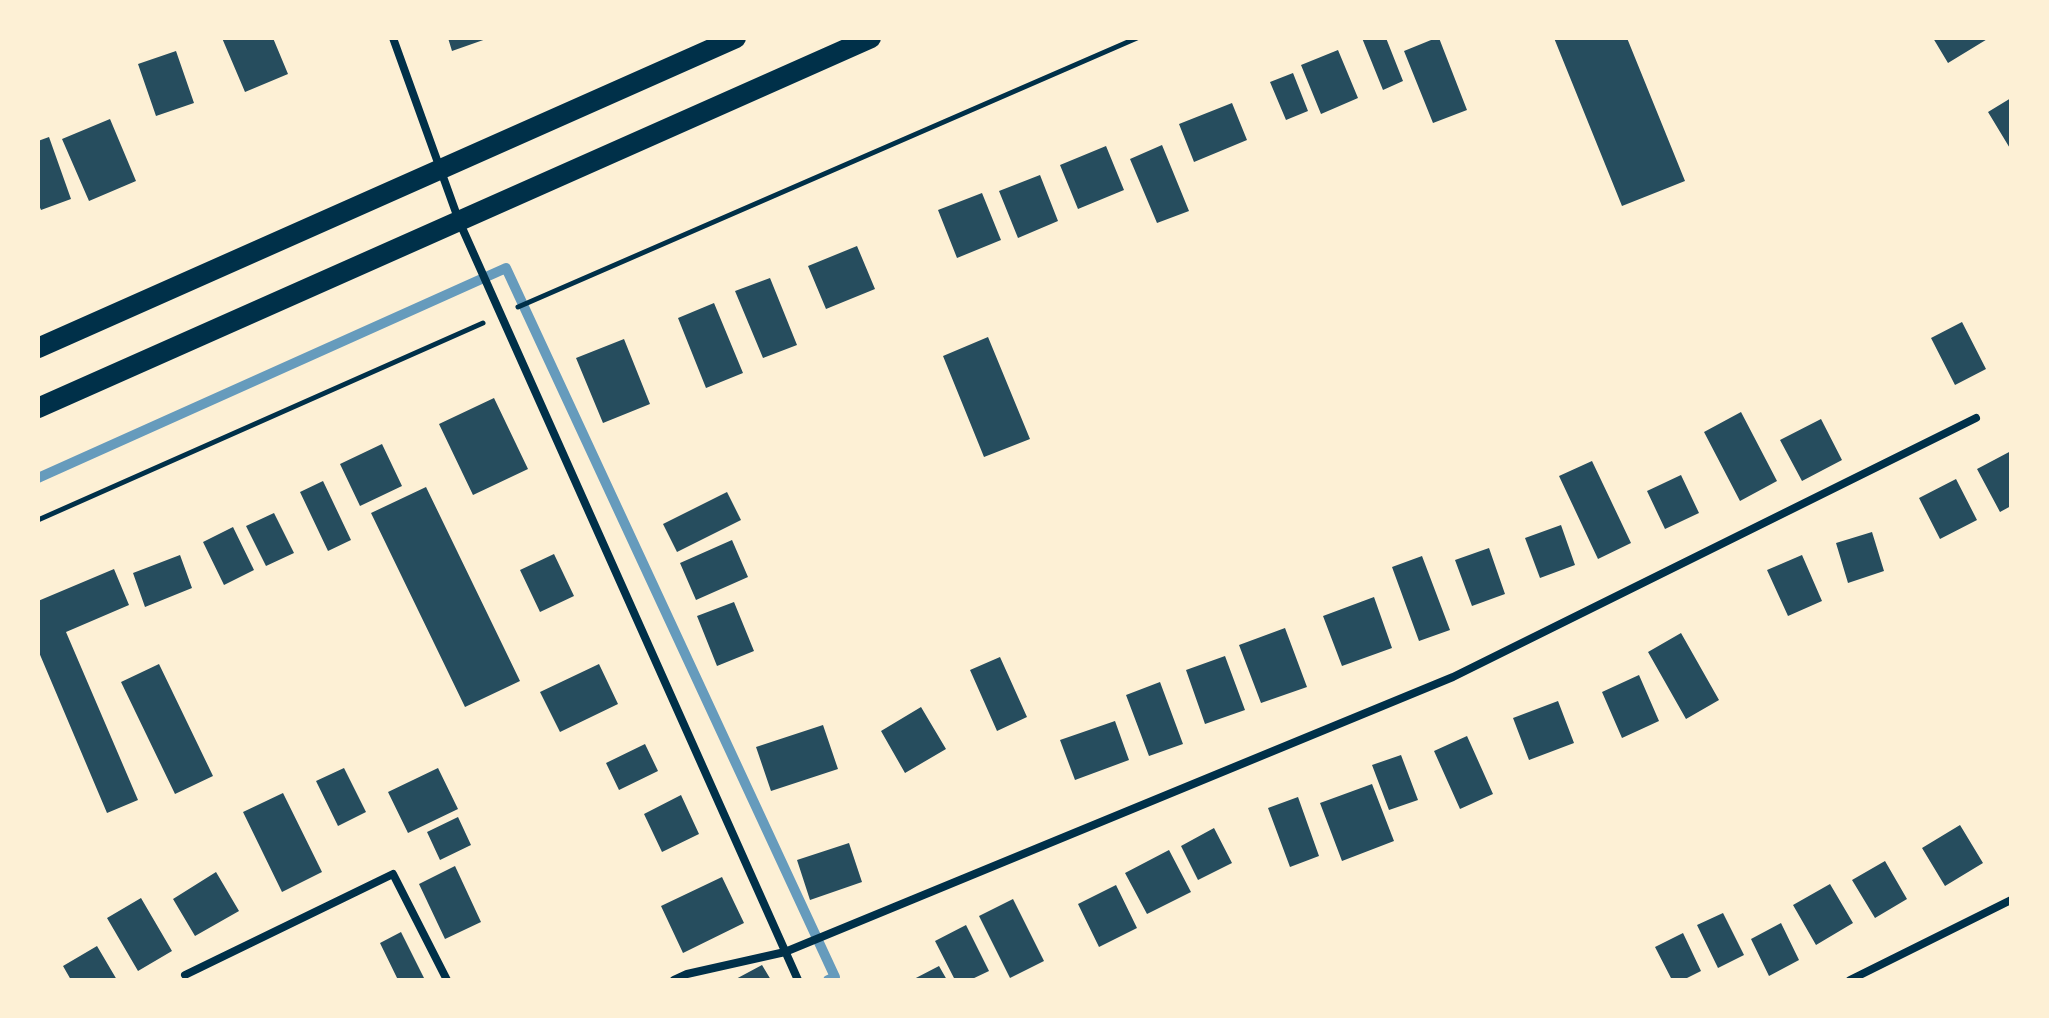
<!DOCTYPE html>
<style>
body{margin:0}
#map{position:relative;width:2049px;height:1018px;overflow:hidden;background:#fdf0d5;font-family:Arial,sans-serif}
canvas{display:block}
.frame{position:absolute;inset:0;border:40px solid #fdf0d5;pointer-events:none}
</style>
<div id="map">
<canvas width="2049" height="1018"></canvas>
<div class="frame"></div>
</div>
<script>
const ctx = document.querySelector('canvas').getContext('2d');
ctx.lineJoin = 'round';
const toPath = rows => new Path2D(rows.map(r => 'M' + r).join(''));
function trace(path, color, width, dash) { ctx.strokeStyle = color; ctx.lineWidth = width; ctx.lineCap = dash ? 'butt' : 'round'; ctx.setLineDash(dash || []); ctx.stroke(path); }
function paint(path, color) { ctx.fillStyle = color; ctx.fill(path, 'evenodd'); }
const stream = toPath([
 [38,478,506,268,835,977,828,980]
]);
const building = toPath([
 [222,38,273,38,288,74,245,92],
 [448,38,489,38,452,51],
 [1362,38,1386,38,1403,81,1383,90],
 [1436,38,1439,38,1467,110,1433,123,1404,51],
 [1554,38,1627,38,1685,181,1622,206],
 [1933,38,1989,38,1948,63],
 [1338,50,1358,98,1321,114,1301,65],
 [176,51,194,103,156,116,138,64],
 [1293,73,1308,111,1286,120,1270,82],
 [2011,98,2011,150,1988,112],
 [1232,103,1247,140,1194,162,1179,124],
 [110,119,136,181,89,201,62,139],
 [49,137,71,199,41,210,38,203,38,141],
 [1162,145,1189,211,1157,223,1130,159],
 [1106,146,1124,190,1078,209,1060,165],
 [1040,175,1058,221,1018,238,999,191],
 [982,193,1001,240,957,258,938,210],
 [857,246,875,289,826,309,808,266],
 [770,278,797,345,763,358,735,291],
 [714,303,743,373,706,388,678,318],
 [1962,322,1986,369,1955,385,1931,338],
 [988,337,1030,439,984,457,943,356],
 [624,339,650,404,603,423,576,358],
 [494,398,528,469,473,495,439,424],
 [1741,412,1777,481,1740,501,1704,432],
 [1821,419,1842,460,1802,481,1780,440],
 [382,444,402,486,360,506,340,464],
 [2011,451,2011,506,2000,512,1977,469],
 [1592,461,1631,543,1598,559,1559,476],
 [1681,475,1699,513,1665,529,1647,491],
 [1956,479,1977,520,1940,539,1919,498],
 [323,481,351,540,328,551,300,492],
 [426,487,520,681,465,707,371,513],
 [727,492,741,520,677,552,663,524],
 [274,513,294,553,266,566,246,526],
 [1561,525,1575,565,1540,578,1525,538],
 [233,527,254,570,224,585,203,542],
 [1872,532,1884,571,1848,583,1836,543],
 [732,540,748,577,696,600,680,563],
 [1489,548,1505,594,1472,606,1455,560],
 [554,554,574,596,540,612,520,570],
 [180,555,192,588,145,607,133,573],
 [1802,555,1822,601,1788,616,1767,570],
 [1422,556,1450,630,1419,641,1392,567],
 [114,569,129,605,66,632,138,800,107,813,38,650,38,601],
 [1374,597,1392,648,1342,666,1323,616],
 [734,602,754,651,717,666,697,616],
 [1285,628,1307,687,1261,703,1239,645],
 [1681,633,1719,700,1686,719,1648,652],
 [1225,656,1245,710,1205,724,1186,670],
 [1000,657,1027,717,997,731,970,670],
 [159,664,213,776,175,794,121,682],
 [599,664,618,704,560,732,540,692],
 [1639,675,1659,721,1622,738,1602,692],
 [1160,682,1183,744,1149,756,1126,695],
 [1558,701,1574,743,1529,760,1513,718],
 [921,707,946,749,905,773,881,731],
 [1115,721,1129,760,1075,780,1060,740],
 [823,725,838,769,771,791,756,747],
 [1467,736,1493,794,1460,809,1434,751],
 [645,744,658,771,619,790,606,763],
 [1401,755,1418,800,1389,810,1372,765],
 [344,768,366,812,338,826,316,781],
 [438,768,458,809,408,833,388,792],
 [1372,784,1394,841,1342,861,1320,803],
 [283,793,322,872,282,892,243,812],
 [681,795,699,834,662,852,644,814],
 [1298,797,1319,856,1290,867,1268,808],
 [458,817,471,845,440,860,427,832],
 [1960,825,1983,863,1945,886,1922,848],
 [1214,828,1232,863,1198,880,1181,846],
 [849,843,862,882,810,900,797,860],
 [1169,850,1191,892,1147,914,1125,873],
 [1885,861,1907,899,1875,918,1852,880],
 [455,866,481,922,445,939,419,884],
 [216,872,239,911,195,936,173,899],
 [722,877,744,923,683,953,661,906],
 [1830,884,1853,923,1816,945,1793,905],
 [1116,885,1137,928,1099,947,1078,904],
 [141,898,172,951,138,971,107,918],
 [1013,899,1044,961,1010,978,979,916],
 [1723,913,1744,955,1718,968,1697,925],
 [1781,923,1799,960,1769,976,1751,939],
 [966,925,989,971,970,980,955,980,935,941],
 [401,932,425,980,398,980,380,943],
 [1683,933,1701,971,1683,980,1672,980,1655,947],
 [97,946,117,980,71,980,63,966],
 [762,965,771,980,734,980],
 [939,966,947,980,912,980]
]);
const path = toPath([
 [518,307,1137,38],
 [38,520,483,323]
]);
const minor = toPath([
 [393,38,459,221,798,980],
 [185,975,393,874,447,980],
 [674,980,687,974,785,952,1453,677,1976,418],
 [1850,980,2011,900]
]);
const primary = toPath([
 [38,348,736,38],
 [38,408,871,38]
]);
trace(stream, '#669bbc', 10);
paint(building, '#264d5e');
trace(path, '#003049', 5);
trace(minor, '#003049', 8);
trace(primary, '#003049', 20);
</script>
